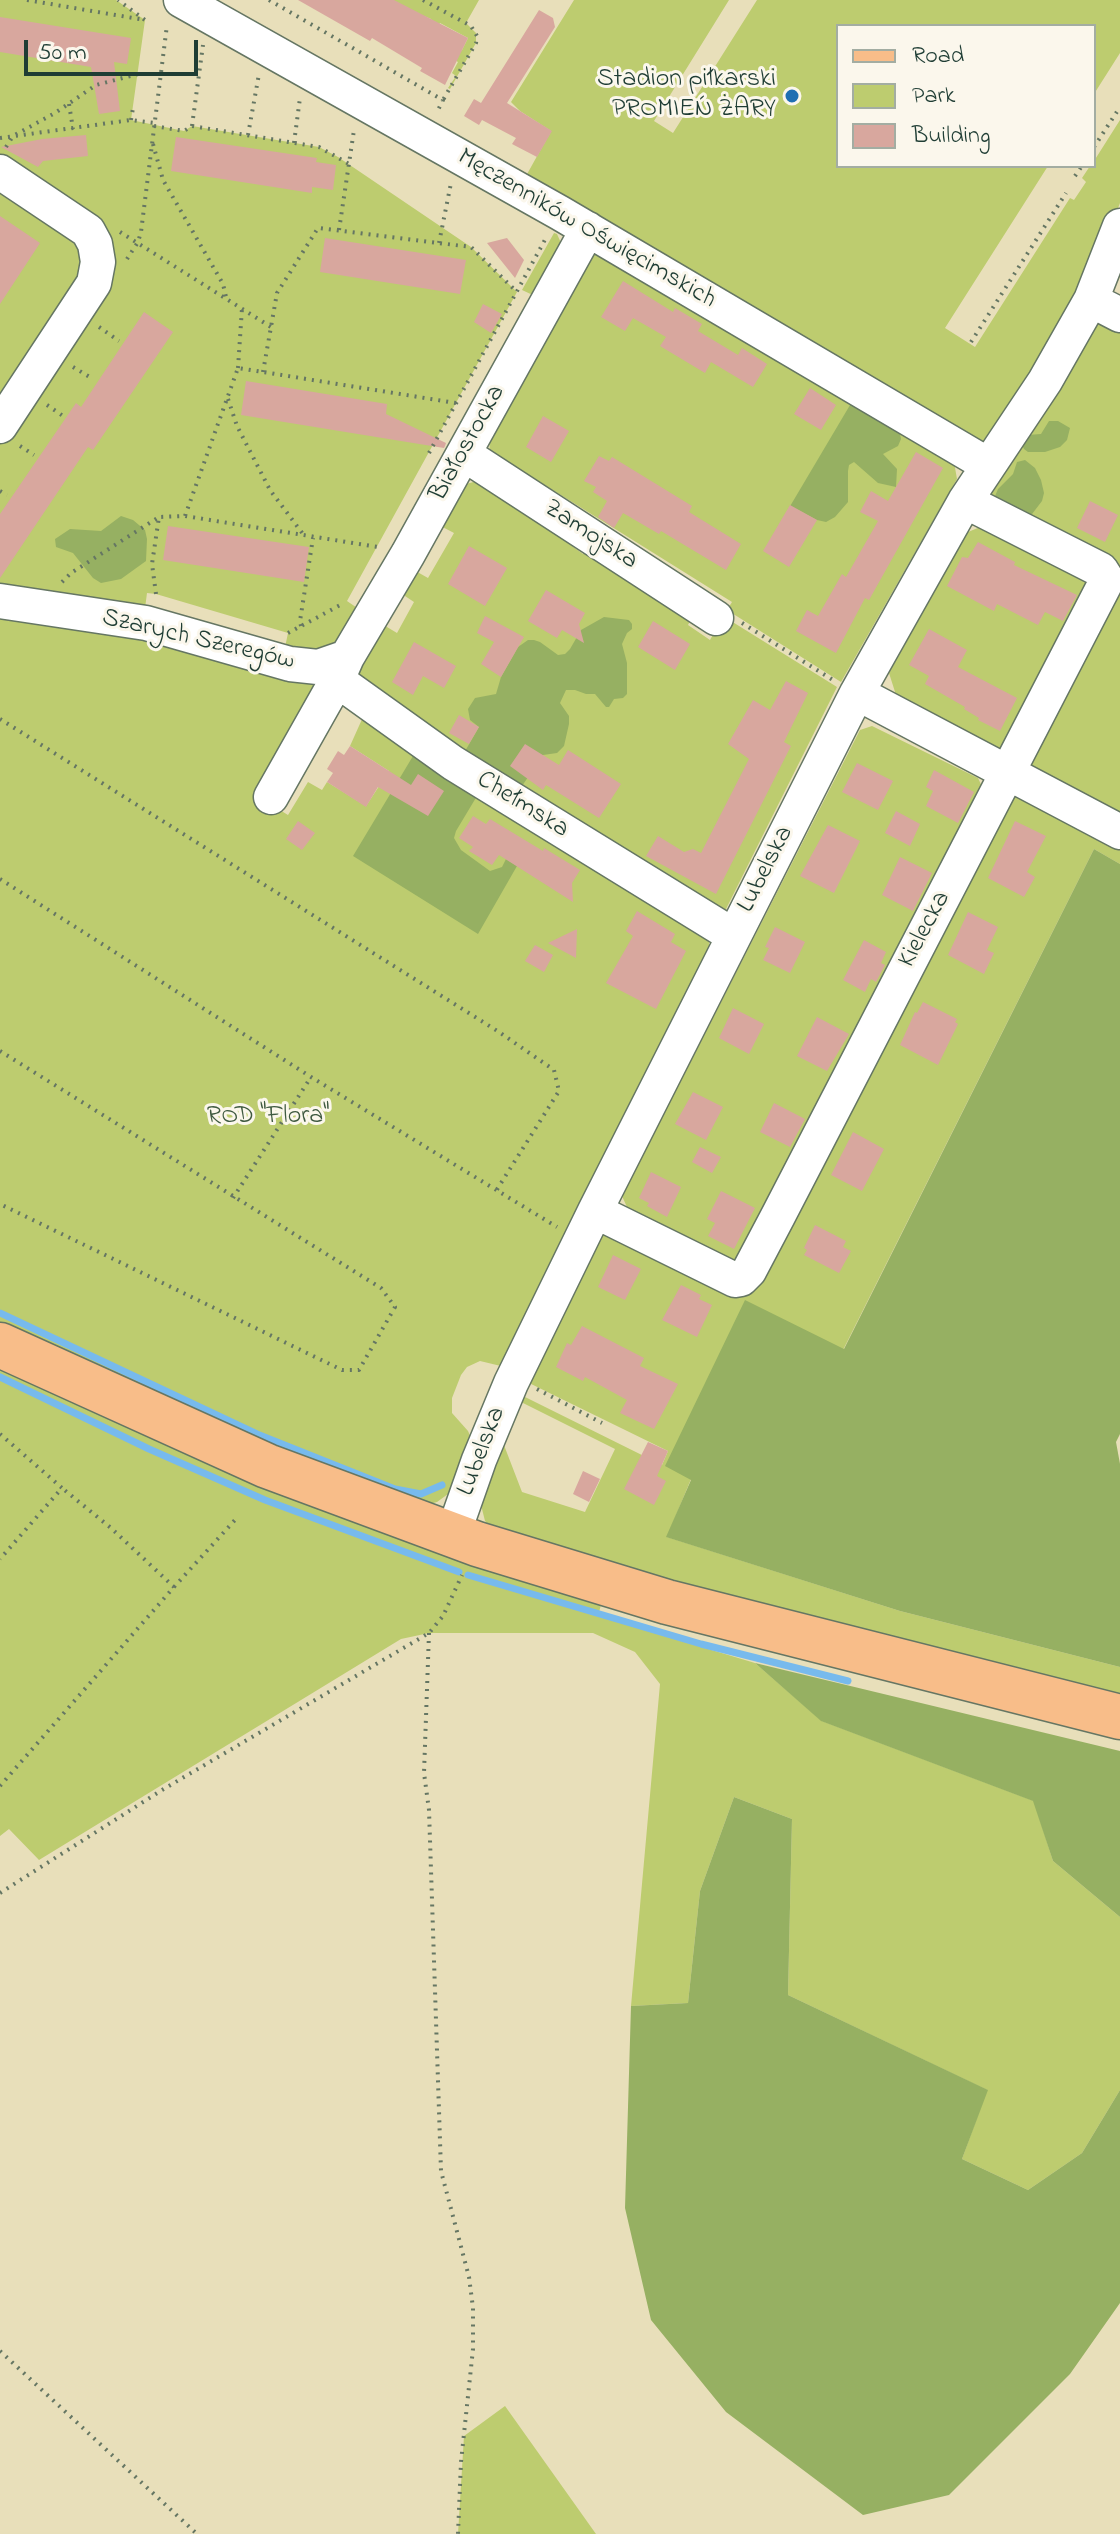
<!DOCTYPE html>
<meta charset="utf-8">
<style>
body{margin:0}
#map{position:relative;width:1120px;height:2534px;overflow:hidden;background:#e8dfba;font-family:"Indie Flower",sans-serif}
canvas{display:block}
.legend{position:absolute;left:836px;top:24px;width:260px;height:144px;box-sizing:border-box;background:#fbf7ec;border:2px solid #a3ada2;margin:0;padding:10px 14px;list-style:none;font-size:24px;color:#1f3d34}
.legend li{display:flex;align-items:center;gap:16px;height:40px}
.legend b{width:40px;border:2px solid #a3ada2}
.scale{position:absolute;left:24px;top:40px;width:174px;height:36px;box-sizing:border-box;border:4px solid #1f3d34;border-top:0;padding-left:10px;font-size:24px;line-height:28px;white-space:nowrap;color:#1f3d34;-webkit-text-stroke:6px #fbf7ec;paint-order:stroke}
</style>
<div id="map">
<canvas width="1120" height="2534"></canvas>
<ul class="legend">
<li><b style="height:10px;background:#f8bd89"></b>Road</li>
<li><b style="height:22px;background:#bdcc6f"></b>Park</li>
<li><b style="height:22px;background:#d8a79e"></b>Building</li>
</ul>
<div class="scale">50 m</div>
</div>
<script>
const ctx = document.querySelector('canvas').getContext('2d');
ctx.lineJoin = 'round';
function paint(path, color) { ctx.fillStyle = color; ctx.fill(path, 'evenodd'); }
const toPath = rows => new Path2D(rows.map(r => 'M' + r).join(''));
function trace(path, color, width, dash) { ctx.strokeStyle = color; ctx.lineWidth = width; ctx.lineCap = dash ? 'butt' : 'round'; ctx.setLineDash(dash || []); ctx.stroke(path); }
function write(font, color, halo, rows, align = 'center') {
  ctx.font = font + ' "Indie Flower",sans-serif'; ctx.lineWidth = 6; ctx.setLineDash([]); ctx.textBaseline = 'middle'; ctx.strokeStyle = halo; ctx.fillStyle = color; for (const [text, x, y, turn = 0] of rows) {
    ctx.save(); ctx.translate(x, y); ctx.rotate((+turn || 0) * Math.PI / 180); ctx.textAlign = isNaN(turn) ? turn : align; if (halo) ctx.strokeText(text, 0, 0); ctx.fillText(text, 0, 0); ctx.restore();
  }
}
const green = toPath([
 [0,0,116,0,145,20,131,120,184,131,192,126,319,147,338,157,471,247,517,292,347,601,366,614,340,646,283,657,288,633,156,594,147,593,144,616,0,594],
 [385,0,479,0,466,23,476,33,476,43,450,89,448,88,456,76,452,73,458,62,451,58,462,50,468,38,440,23,436,29,431,19],
 [574,0,729,0,654,121,673,133,757,0,1120,0,1120,53,1094,94,1094,26,838,26,838,166,1048,166,945,328,975,347,1070,198,1074,200,1086,182,1082,178,1090,166,1094,166,1094,161,1120,120,1120,203,1090,282,987,447,526,176,551,131,520,111,511,102],
 [554,233,557,234,561,243,537,297,522,290],
 [599,249,954,462,957,479,841,682,727,610,732,602,540,482,535,490,490,453,489,437,583,256],
 [1095,319,1120,333,1120,572,977,500],
 [481,480,535,517,533,520,542,526,545,523,574,541,572,546,583,554,587,550,691,619,688,625,710,640,723,616,837,687,726,909,715,912,460,751,357,674,382,624,397,633,414,602,405,596,402,588,412,569,428,578,454,533,435,523,466,484],
 [985,525,1095,579,1007,753,896,695,889,673,968,532],
 [1120,576,1120,814,1024,764],
 [0,616,140,631,332,680,265,801,288,815,308,782,322,790,327,782,366,806,389,771,350,746,363,717,709,936,709,948,532,1303,505,1367,480,1361,467,1367,461,1375,452,1398,452,1413,468,1431,472,1440,455,1489,437,1502,430,1504,399,1500,0,1327],
 [872,726,978,778,986,795,745,1256,726,1263,631,1216,622,1196,860,730],
 [1015,782,1120,837,1120,864,1094,849,843,1350,691,1479,667,1537,900,1611,1120,1667,1120,1704,494,1532,485,1521,481,1505,502,1440,522,1492,585,1512,615,1449,517,1400,519,1394,662,1465,668,1451,527,1382,602,1233,747,1294],
 [0,1365,602,1601,598,1616,755,1663,822,1721,1034,1801,1053,1861,1120,1917,1120,2090,1082,2153,1028,2190,962,2159,987,2090,788,1995,792,1819,734,1797,700,1891,688,2003,631,2006,660,1684,635,1652,593,1633,429,1633,401,1639,39,1860,9,1829,0,1836],
 [505,2406,596,2534,458,2534,464,2436]
]);
const forest = toPath([
 [853,400,899,428,901,439,898,446,883,454,897,469,896,487,878,483,854,462,849,465,848,471,848,502,835,517,826,522,817,520,798,510,789,508],
 [1049,421,1058,421,1070,428,1067,440,1060,447,1045,452,1028,452,1024,449,1022,445,1028,435,1041,434],
 [1025,460,1035,468,1041,480,1044,493,1042,501,1029,518,993,501,998,489,1013,474,1017,462],
 [121,516,133,520,145,530,147,539,146,561,121,579,101,583,93,578,73,553,56,547,55,539,70,529,101,531],
 [604,617,629,620,632,624,632,629,627,633,622,644,627,663,627,694,623,698,614,699,609,707,606,707,595,694,586,694,575,690,566,690,560,703,569,716,569,724,564,746,557,753,543,755,520,789,464,753,479,727,470,720,468,709,475,698,496,694,501,677,518,647,528,640,534,640,540,642,558,655,565,654,570,649,581,630],
 [416,751,477,796,456,831,454,838,461,850,490,871,502,867,506,859,517,866,478,934,353,856],
 [1094,849,1120,864,1120,1434,1116,1442,1120,1464,1120,1667,900,1611,666,1537,691,1480,665,1466,745,1300,844,1349],
 [755,1663,1120,1751,1120,1917,1053,1861,1033,1801,821,1721],
 [734,1797,792,1819,788,1995,988,2090,962,2159,1028,2190,1082,2153,1120,2090,1120,2303,1070,2374,949,2495,863,2515,726,2412,651,2320,625,2208,631,2006,688,2003,700,1891]
]);
const stream = toPath([
 [0,1313,257,1434,395,1489,421,1494,442,1485],
 [0,1377,149,1449,265,1500,459,1572],
 [468,1575,701,1644,848,1681]
]);
const building = toPath([
 [298,0,394,0,468,38,445,85,420,71,422,68,372,38,370,41],
 [539,10,553,18,555,27,507,103,552,131,537,157,512,144,516,138,482,120,479,125,464,116,474,99,481,103],
 [0,17,131,38,127,64,114,62,120,111,99,114,91,67,0,52],
 [86,135,88,156,43,161,38,167,1,147,42,139],
 [176,137,317,158,316,162,336,165,333,190,312,187,312,193,171,171],
 [0,216,40,243,0,304],
 [325,238,466,260,460,294,320,272],
 [507,238,524,260,515,278,487,243],
 [623,281,673,312,675,308,702,324,698,331,738,355,742,348,767,364,753,387,711,362,705,373,660,346,666,337,633,318,625,331,601,317],
 [483,304,502,314,491,333,474,322],
 [144,312,173,332,93,450,88,447,0,578,0,514,76,403,81,407],
 [246,381,387,404,386,414,446,443,445,446,444,448,241,415],
 [810,388,836,405,821,430,794,414],
 [543,416,569,431,551,462,526,447],
 [916,452,943,468,869,600,865,598,836,653,796,631,807,610,818,616,842,574,846,577,878,521,860,512,871,491,888,501],
 [599,456,609,461,612,457,692,506,689,512,741,544,726,570,661,531,659,534,623,513,614,528,598,517,607,501,593,492,596,487,584,481],
 [1090,501,1118,515,1105,542,1077,528],
 [790,505,817,520,789,567,763,551],
 [168,526,309,547,304,582,163,560],
 [978,542,1015,562,1014,565,1077,595,1063,621,1045,612,1038,625,997,604,994,611,947,586,962,557,968,558],
 [469,546,507,568,485,606,448,584],
 [546,590,585,613,579,624,584,643,562,630,557,638,528,621],
 [485,616,524,637,501,677,481,664,494,642,477,633],
 [653,621,690,644,675,670,638,647],
 [929,629,967,650,958,667,1017,698,1000,731,978,720,979,718,964,709,965,707,925,684,929,676,909,665],
 [414,642,456,666,444,688,423,676,413,695,392,682],
 [786,681,808,693,784,742,791,746,716,894,646,856,658,836,684,852,693,849,701,853,749,759,728,744,753,700,770,710],
 [459,715,479,727,469,744,449,733],
 [525,744,559,765,568,750,621,784,599,818,546,785,543,790,510,766],
 [350,746,411,785,418,774,444,791,428,816,378,787,366,807,327,782,333,773,327,769,338,751,344,755],
 [857,763,893,781,878,810,842,792],
 [934,770,974,792,958,823,926,806,933,791,926,787],
 [896,811,920,824,910,846,885,833],
 [473,816,486,824,490,819,543,851,544,848,580,870,572,883,573,902,499,855,492,865,469,851,473,847,459,838],
 [298,821,315,833,302,850,286,839],
 [1015,821,1046,836,1027,872,1035,877,1024,897,988,878],
 [828,825,860,841,834,893,800,876],
 [900,857,932,873,913,911,882,895],
 [637,911,675,934,671,942,686,951,656,1009,606,983,633,936,626,931],
 [968,912,998,927,987,950,994,953,984,974,948,955],
 [775,927,805,942,790,973,763,960,769,948,765,947],
 [577,929,576,958,548,943],
 [864,940,886,952,881,963,885,965,876,982,871,979,865,992,843,980],
 [535,945,553,955,544,972,525,961],
 [923,1002,957,1019,955,1022,958,1024,938,1065,900,1045,915,1012,917,1013],
 [733,1008,764,1024,749,1054,719,1038],
 [817,1017,849,1034,827,1071,797,1056],
 [693,1092,723,1107,706,1140,675,1124],
 [774,1103,805,1119,790,1147,760,1132],
 [853,1132,884,1149,862,1191,831,1175],
 [700,1147,721,1157,712,1173,692,1162],
 [651,1172,681,1187,667,1217,647,1206,649,1203,639,1198],
 [721,1191,755,1208,734,1249,708,1236,715,1223,707,1219],
 [815,1225,846,1241,843,1247,851,1251,839,1273,804,1255,807,1250,804,1248],
 [613,1255,641,1269,625,1300,598,1287],
 [681,1285,701,1295,699,1299,712,1305,697,1337,662,1320],
 [582,1326,644,1358,640,1366,678,1384,654,1429,620,1413,627,1400,585,1377,583,1381,556,1367,567,1343,571,1345],
 [648,1442,668,1451,657,1476,666,1481,654,1505,624,1489],
 [583,1471,600,1479,589,1502,573,1494]
]);
const path = toPath([
 [27,0,145,20,118,0],
 [269,0,443,100,437,112],
 [423,0,471,26,477,36,476,43,443,100],
 [69,104,73,129],
 [131,120,133,108],
 [154,126,184,131,192,126,319,147,349,164],
 [192,126,203,45],
 [248,135,259,74],
 [0,138,131,120,155,123],
 [294,143,300,98],
 [153,144,163,180,223,284,226,297],
 [6,147,13,136,55,113,96,85,138,74],
 [1094,147,1120,107],
 [1075,176,1082,166],
 [339,230,354,130],
 [120,232,271,327],
 [439,243,451,183],
 [127,259,138,242,141,232,167,25],
 [99,327,119,341],
 [971,342,1066,193],
 [73,367,93,379],
 [238,368,242,308],
 [263,372,277,293,318,228,471,247,517,292],
 [228,399,237,426,270,490,303,534],
 [47,405,66,418],
 [20,446,34,455],
 [429,453,547,236],
 [0,491,7,495],
 [185,516,238,368,456,403],
 [62,582,71,573,159,517],
 [156,594,152,564,159,517,185,516,378,547],
 [742,623,833,680],
 [301,626,300,621,313,538],
 [288,633,344,603],
 [0,719,499,1032,554,1070,559,1091,496,1191],
 [0,879,311,1077,557,1227],
 [0,1051,381,1288,395,1307,359,1370,342,1370,0,1204],
 [233,1198,311,1077],
 [537,1389,602,1423],
 [0,1434,62,1488,0,1559],
 [174,1587,235,1520],
 [429,1633,424,1773,429,1810,441,2171,469,2277,473,2308,473,2349,461,2462,458,2534],
 [0,1786,174,1587,111,1528,62,1488],
 [0,1893,162,1790,429,1633,443,1616,462,1575],
 [0,2351,197,2534]
]);
const minor = toPath([
 [181,0,560,213,988,465],
 [0,172,88,231,95,244,98,262,94,283,0,426],
 [588,229,408,554,347,657,337,680,453,763,734,936],
 [1091,300,1120,315],
 [464,454,716,618],
 [0,601,146,623,290,664,318,667,347,657],
 [857,693,1120,832],
 [271,797,337,680],
 [595,1211,735,1280,741,1279,749,1271,778,1216,1105,584,1106,578,1101,570,965,501],
 [453,1534,479,1460,511,1383,595,1211,857,693,965,501,1045,381,1091,300,1120,226]
]);
const major = toPath([
 [0,1345,267,1466,477,1544,667,1602,1120,1717]
]);
const markers = [
 [792,96,8,"#1f6fb2"]
];
const poiNames = [
 ["Stadion piłkarski",776,81],
 ["PROMIEŃ ŻARY",776,111]
];
const streetNames = [
 ["Męczenników Oświęcimskich",586,230,30],
 ["Białostocka",469,444,-61],
 ["Zamojska",590,536,33],
 ["Szarych Szeregów",198,641,13],
 ["Chełmska",522,806,32],
 ["Lubelska",767,870,-63],
 ["Kielecka",926,930,-62],
 ["Lubelska",483,1452,-69]
];
const parkNames = [
 ["ROD \"Flora\"",268,1118]
];
paint(green, '#bdcc6f');
paint(forest, '#96b062');
trace(stream, '#77baed', 7);
paint(building, '#d8a79e');
trace(minor, '#657663', 37);
trace(major, '#657663', 47);
trace(path, '#657663', 4, [2, 6]);
trace(minor, '#fff', 34);
trace(major, '#f8bd89', 44);
for (const [x, y, r, color] of markers) { const dot = new Path2D(); dot.arc(x, y, r, 0, 2 * Math.PI); ctx.fillStyle = color; ctx.fill(dot); trace(dot, '#fbf7ec', 3); }
write('26px', '#1f3d34', '#fbf7ec', poiNames, 'right');
write('26px', '#1f3d34', '#fbf7ec', streetNames);
write('26px', '#3f5a40', '#fbf7ec', parkNames);
</script>
